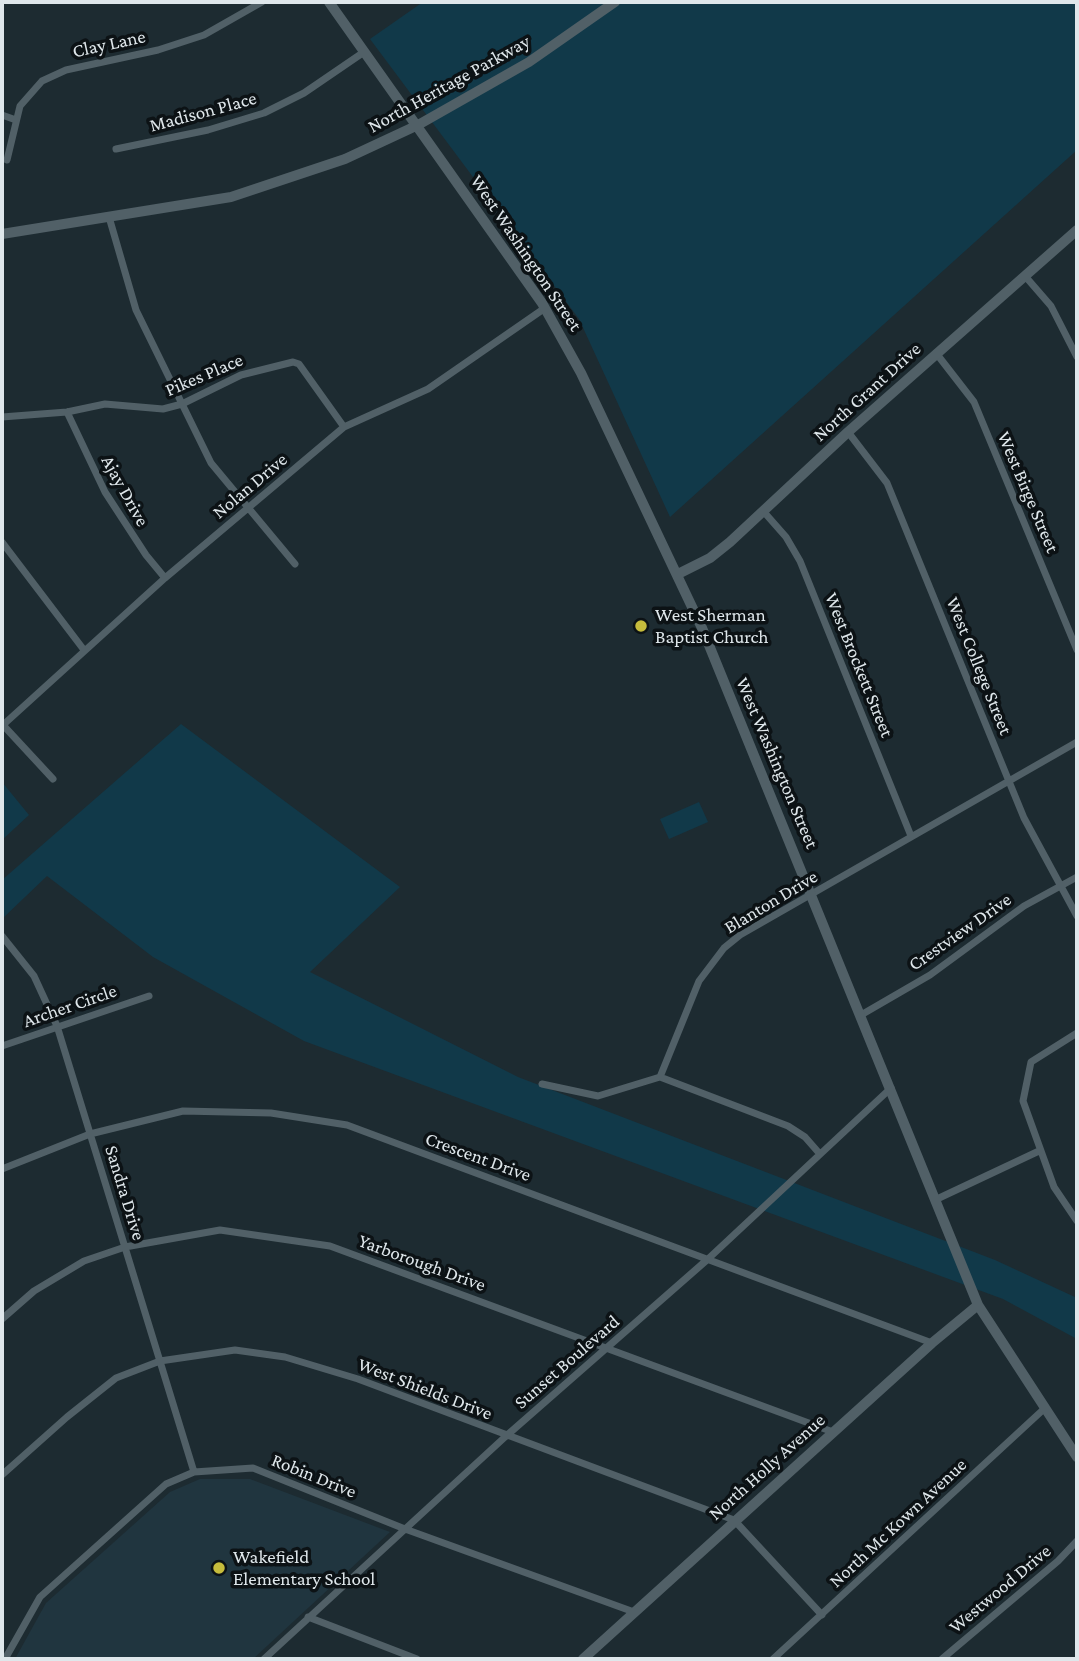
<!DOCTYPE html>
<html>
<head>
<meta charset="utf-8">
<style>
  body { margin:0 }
  #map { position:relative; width:1079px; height:1661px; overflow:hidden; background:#1d2b31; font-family:"Crimson Pro",serif }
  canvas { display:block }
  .frame { position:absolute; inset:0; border:4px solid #dfe7eb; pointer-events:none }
</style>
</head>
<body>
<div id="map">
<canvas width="1079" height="1661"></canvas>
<div class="frame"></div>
</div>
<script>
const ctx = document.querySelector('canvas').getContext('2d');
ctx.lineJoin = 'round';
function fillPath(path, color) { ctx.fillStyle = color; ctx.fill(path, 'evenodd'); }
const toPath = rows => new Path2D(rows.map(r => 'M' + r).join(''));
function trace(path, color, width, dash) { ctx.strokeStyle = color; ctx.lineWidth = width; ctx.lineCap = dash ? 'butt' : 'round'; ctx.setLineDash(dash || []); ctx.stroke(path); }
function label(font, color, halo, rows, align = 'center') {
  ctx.font = font + ' "Crimson Pro",serif'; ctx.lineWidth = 7; ctx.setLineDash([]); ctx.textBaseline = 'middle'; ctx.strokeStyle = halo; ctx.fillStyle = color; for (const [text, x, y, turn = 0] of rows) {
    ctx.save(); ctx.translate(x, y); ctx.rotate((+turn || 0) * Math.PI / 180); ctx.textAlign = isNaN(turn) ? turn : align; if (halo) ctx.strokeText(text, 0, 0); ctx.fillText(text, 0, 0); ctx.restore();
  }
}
const built = toPath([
  [200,1479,250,1479,390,1532,253,1659,15,1659,46,1603,170,1492]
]);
const green = toPath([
  [423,2,1077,2,1077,150,670,517,579,319,370,39],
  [181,724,400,887,310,972,518,1077,995,1260,1077,1298,1077,1339,1003,1299,304,1041,153,957,47,876,2,919,2,880],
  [2,782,29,815,2,840],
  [699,802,708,822,669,839,660,819]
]);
const street = toPath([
  [2,115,16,120],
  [116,149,208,130,264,113,304,93,364,52],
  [7,160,20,106,42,81,66,70,158,50,204,35,262,2],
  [109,217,136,310,211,463,295,564],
  [1025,276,1051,306,1077,357],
  [936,353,974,402,1077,650],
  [67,412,105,492,146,555,165,578],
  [2,417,67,412,105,404,163,409,182,404,241,375,293,362,299,364,344,427],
  [848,432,887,483,1024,818,1077,916],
  [764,512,786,537,800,561,911,836],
  [2,542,84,650],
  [2,724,53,779],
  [3,725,165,578,344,427,428,389,545,308],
  [2,936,34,976,57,1026,194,1472],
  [861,1015,930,975,1024,906,1077,877],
  [1077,1033,1031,1062,1023,1101,1054,1187,1077,1221],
  [2,1046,149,996],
  [660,1077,699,981,724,948,740,935,1077,742],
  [660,1077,788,1126,805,1137,819,1153],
  [542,1084,598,1096,660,1077],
  [2,1169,90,1134,183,1111,271,1113,347,1125,932,1343],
  [937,1199,1039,1151],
  [2,1319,34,1291,84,1261,125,1247,220,1230,330,1246,833,1432],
  [2,1475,67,1417,116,1378,160,1361,235,1350,285,1357,358,1379,734,1520,822,1615],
  [308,1617,417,1659],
  [5,1659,40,1597,166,1484,194,1472,253,1468,405,1529,634,1612],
  [264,1659,505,1437,708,1259,891,1088],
  [773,1659,1045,1408],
  [942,1659,1058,1561,1077,1541]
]);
const secondary = toPath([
  [329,2,542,303,581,373,702,628,978,1305,1077,1457],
  [2,234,231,197,345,159,418,125,529,62,615,2],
  [678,574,710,558,730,542,848,432,1077,230],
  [583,1659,932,1343,978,1305]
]);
const markers = [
  [641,626,7,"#c6bc3c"],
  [219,1568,7,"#c6bc3c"]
];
const streetNames = [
  ["Clay Lane",109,44,-12],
  ["North Heritage Parkway",449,84,-29],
  ["Madison Place",203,112,-15],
  ["West Washington Street",526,253,56],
  ["Pikes Place",204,375,-23],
  ["North Grant Drive",867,392,-42],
  ["Nolan Drive",250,486,-40],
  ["Ajay Drive",125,491,61],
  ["West Birge Street",1028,492,67],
  ["West Brockett Street",859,665,68],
  ["West College Street",979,666,68],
  ["West Washington Street",777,763,67],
  ["Blanton Drive",771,902,-31],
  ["Crestview Drive",960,932,-35],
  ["Archer Circle",70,1006,-19],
  ["Crescent Drive",478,1157,20],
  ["Sandra Drive",125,1193,73],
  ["Yarborough Drive",422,1263,20],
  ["Sunset Boulevard",567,1362,-41],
  ["West Shields Drive",425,1389,21],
  ["North Holly Avenue",767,1467,-42],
  ["Robin Drive",314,1476,22],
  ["North Mc Kown Avenue",898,1523,-43],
  ["Westwood Drive",1000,1589,-40]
];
const poiNames = [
  ["West Sherman",655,615],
  ["Baptist Church",655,637],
  ["Wakefield",233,1557],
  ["Elementary School",233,1579]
];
fillPath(built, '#20353f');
fillPath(green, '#113949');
trace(street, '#516067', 7);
trace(secondary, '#516067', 10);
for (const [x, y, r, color] of markers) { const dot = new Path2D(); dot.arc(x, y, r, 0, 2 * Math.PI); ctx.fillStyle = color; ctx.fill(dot); trace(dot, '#0c1215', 2.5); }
label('19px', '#dfe7eb', '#0c1215', streetNames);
label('19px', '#dfe7eb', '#0c1215', poiNames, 'left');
</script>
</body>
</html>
